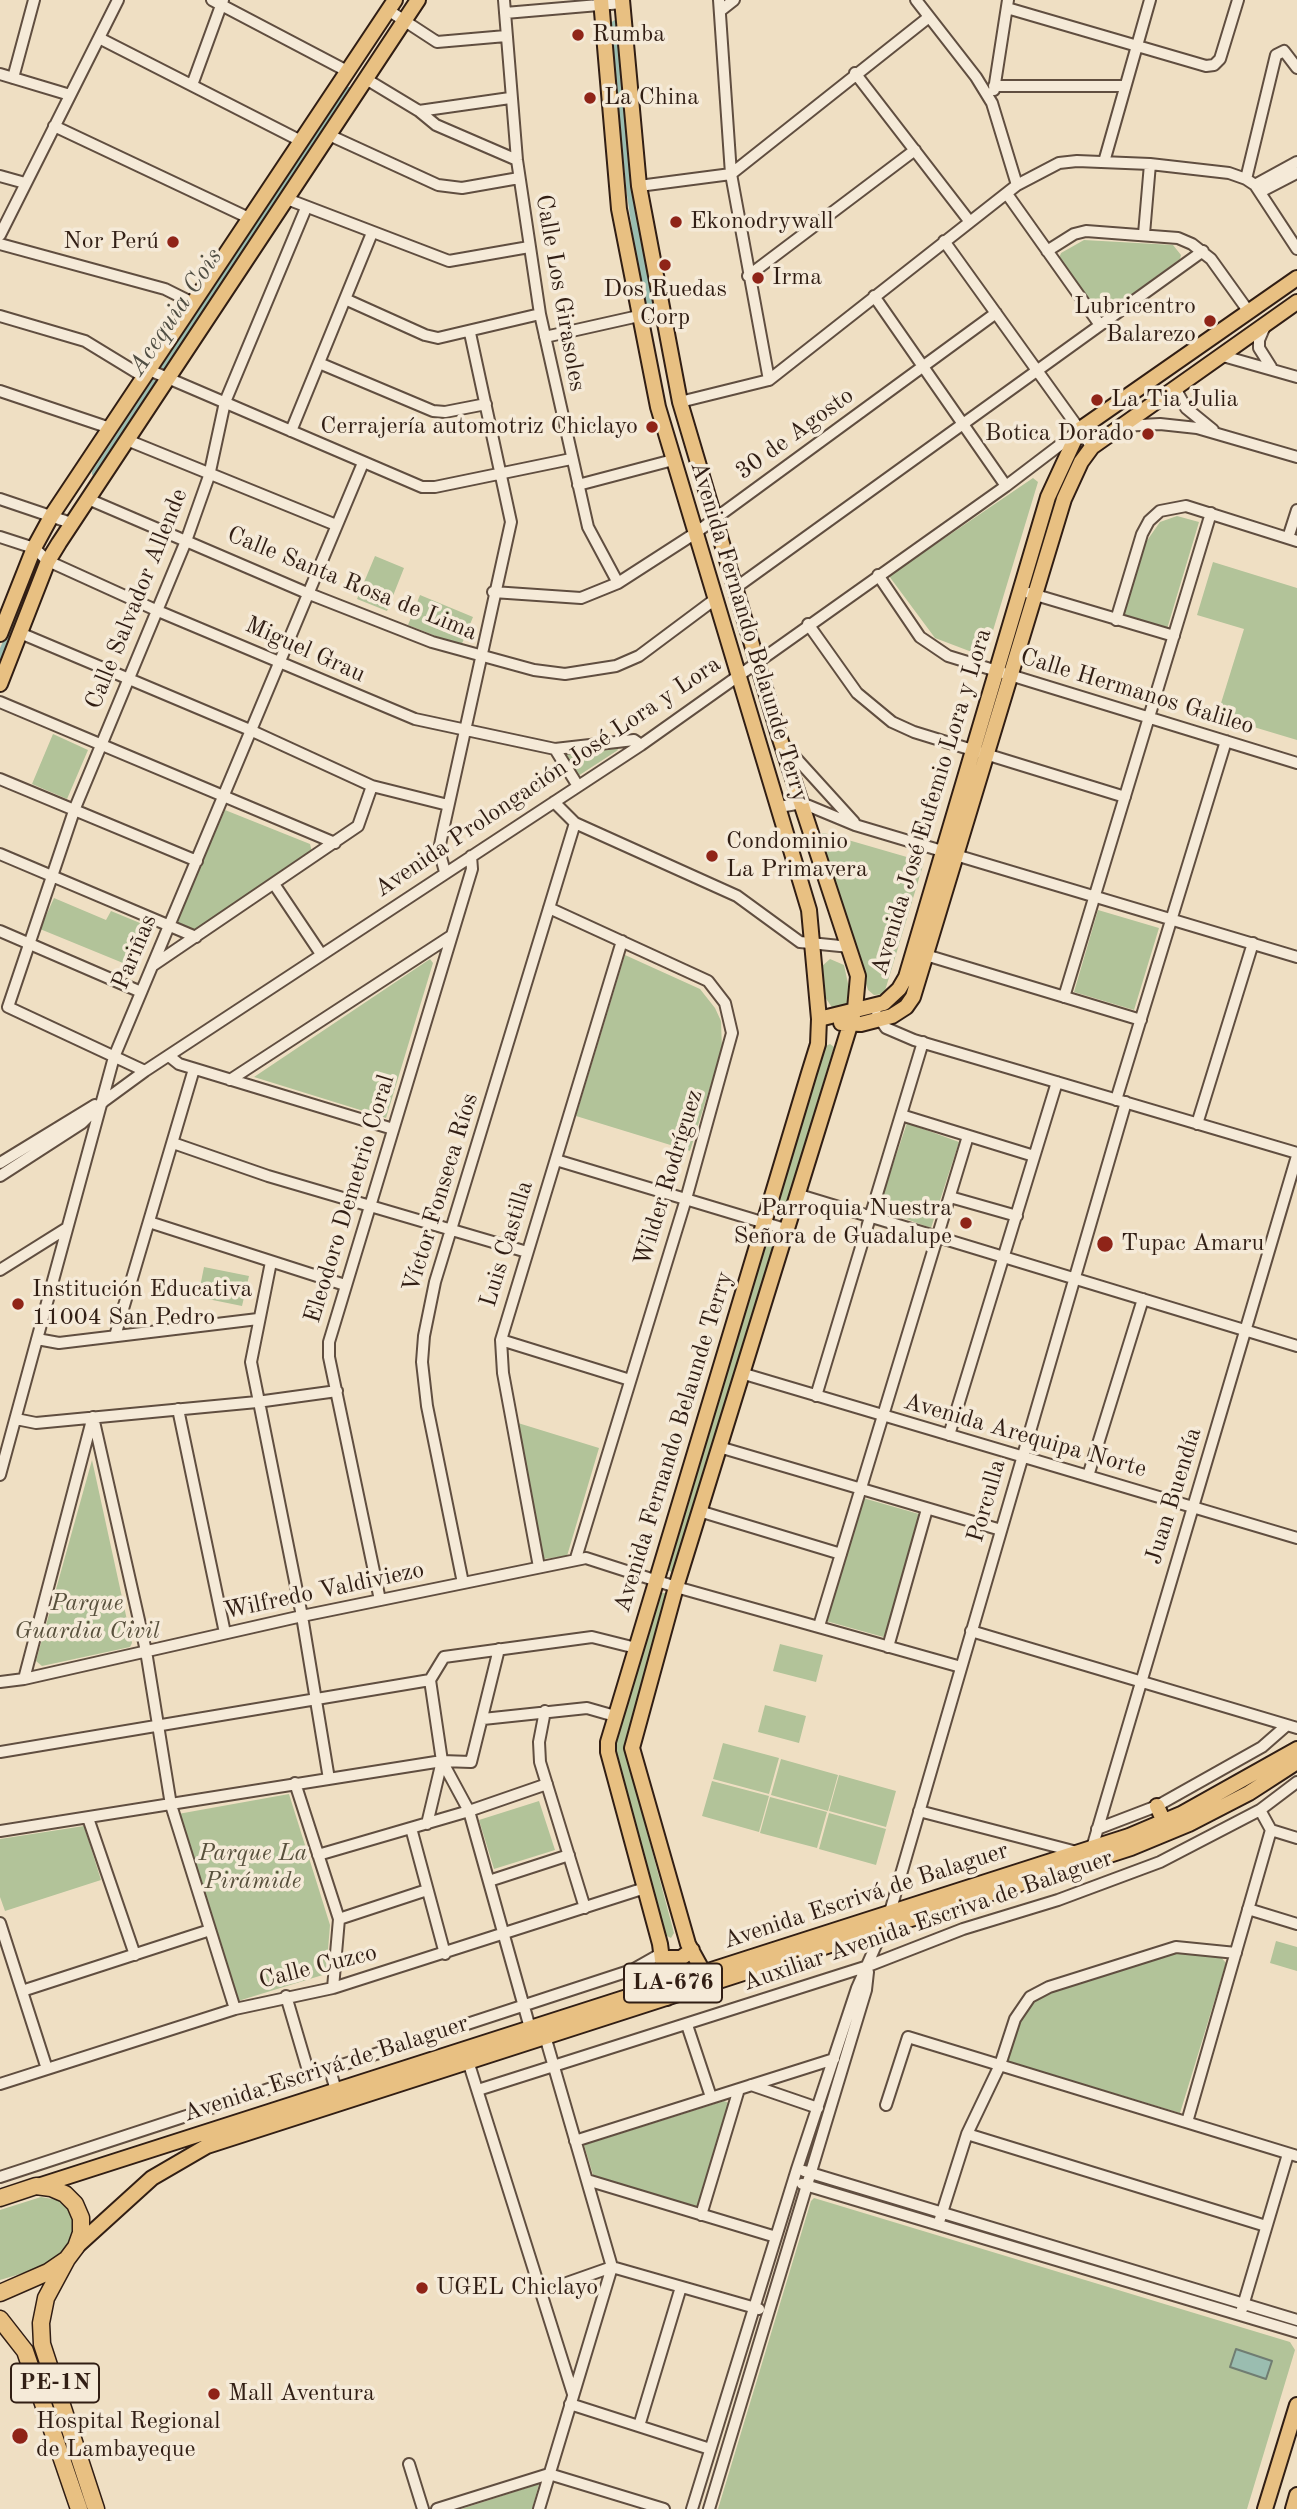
<!DOCTYPE html>
<html>
<head>
<meta charset="utf-8">
<style>
  body { margin:0 }
  canvas { display:block; background:#efdfc3 }
</style>
</head>
<body>
<canvas width="1297" height="2509"></canvas>
<script>
const ctx = document.querySelector('canvas').getContext('2d');
ctx.lineJoin = 'round';
function fillPath(path, color) { ctx.fillStyle = color; ctx.fill(path, 'evenodd'); }
const toPath = rows => new Path2D(rows.map(r => 'M' + r).join(''));
function trace(path, color, width, dash) { ctx.strokeStyle = color; ctx.lineWidth = width; ctx.lineCap = dash ? 'butt' : 'round'; ctx.setLineDash(dash || []); ctx.stroke(path); }
function label(font, color, halo, rows, align = 'center') {
  ctx.font = font + ' "Old Standard TT",serif'; ctx.lineWidth = 7; ctx.setLineDash([]); ctx.textBaseline = 'middle'; ctx.strokeStyle = halo; ctx.fillStyle = color; for (const [text, x, y, turn = 0] of rows) {
    ctx.save(); ctx.translate(x, y); ctx.rotate((+turn || 0) * Math.PI / 180); ctx.textAlign = isNaN(turn) ? turn : align; if (halo) ctx.strokeText(text, 0, 0); ctx.fillText(text, 0, 0); ctx.restore();
  }
}
const green = toPath([
  [1084,240,1173,245,1181,255,1180,259,1103,315,1096,313,1058,261,1061,253],
  [1033,478,1038,482,985,657,935,638,889,576],
  [1177,516,1199,522,1167,629,1124,616,1146,542,1160,522],
  [375,556,404,568,387,611,357,599],
  [1213,562,1297,588,1297,740,1217,716,1244,629,1197,615],
  [420,595,473,617,461,646,408,625],
  [53,734,88,750,67,799,32,784],
  [617,748,618,750,578,776,565,753],
  [225,810,310,844,312,852,192,933,175,925],
  [824,833,924,862,884,994,874,995,868,990,825,850,821,834],
  [54,898,106,920,111,911,140,923,123,963,40,929],
  [1098,910,1159,928,1134,1010,1074,992],
  [625,955,700,989,715,1008,721,1021,722,1049,690,1151,576,1116],
  [430,959,433,963,386,1118,254,1077],
  [830,959,844,965,850,993,847,1005,833,1009,825,997,821,967],
  [830,1044,834,1047,783,1215,780,1216,775,1212,826,1046],
  [907,1123,959,1142,931,1228,878,1209],
  [773,1237,775,1241,675,1571,671,1572,666,1568,767,1239],
  [204,1267,249,1276,242,1306,198,1297],
  [518,1423,599,1448,567,1556,543,1559],
  [92,1460,132,1643,130,1647,42,1666,36,1661],
  [863,1498,919,1514,887,1638,826,1621],
  [658,1593,665,1593,667,1597,624,1746,674,1933,671,1938,665,1935,615,1746],
  [780,1644,823,1655,816,1682,773,1671],
  [765,1705,806,1716,799,1743,758,1732],
  [723,1743,779,1758,769,1794,713,1779],
  [781,1759,838,1775,828,1811,771,1795],
  [839,1775,896,1791,886,1827,829,1811],
  [712,1781,769,1796,759,1832,702,1816],
  [289,1794,330,1925,326,1974,238,2001,178,1814],
  [770,1797,827,1812,817,1848,760,1833],
  [539,1801,555,1850,494,1869,479,1820],
  [829,1813,886,1829,876,1865,819,1849],
  [84,1826,101,1880,5,1911,0,1897,0,1839],
  [1276,1941,1297,1947,1297,1971,1270,1963],
  [1179,1951,1220,1956,1226,1963,1180,2113,1007,2061,1019,2020,1026,2007,1036,1998],
  [724,2101,729,2103,700,2207,594,2178,584,2145],
  [41,2197,58,2200,69,2209,74,2224,71,2240,61,2254,40,2268,0,2280,0,2210],
  [814,2198,1290,2342,1295,2350,1247,2509,718,2509,811,2201],
  [539,2484,532,2509,461,2509]
]);
const water = toPath([
  [1236,2349,1272,2361,1266,2379,1230,2367,1236,2349]
]);
const canal = toPath([
  [616,25,631,188,648,303],
  [97,473,349,92],
  [0,661,44,558]
]);
const minor = toPath([
  [212,0,347,71],
  [504,0,517,160,540,314,588,527,618,583],
  [719,0,731,174,769,380],
  [916,0,976,77,992,103,1017,185],
  [1007,8,1206,66,1214,65,1220,59,1238,0],
  [388,10,437,42,506,36],
  [720,11,734,0],
  [505,13,622,3],
  [99,38,301,141],
  [855,73,970,222],
  [0,74,70,95],
  [13,78,34,0],
  [366,79,419,111,510,98],
  [192,85,223,0],
  [994,86,1125,86],
  [994,90,1008,0],
  [419,111,436,125,517,160],
  [54,126,249,218],
  [329,135,438,185,462,188,519,178],
  [1104,162,1150,0],
  [0,176,25,183],
  [1246,179,1276,55,1284,51,1297,68],
  [1255,185,1297,162],
  [639,186,731,174,929,17],
  [1260,192,1297,173],
  [1007,194,1100,325],
  [287,199,449,261,529,247],
  [1144,234,1150,164],
  [0,235,118,0],
  [944,241,1092,447],
  [0,244,165,289,193,303],
  [1047,251,1074,234,1086,231,1178,238,1192,244,1211,259,1249,312],
  [748,276,915,150],
  [874,296,1006,486],
  [345,299,425,335,438,338,540,314],
  [0,316,85,341,144,377],
  [1265,326,1259,340,1259,348,1271,367],
  [545,337,661,311],
  [1223,356,1297,377],
  [319,363,433,411,445,412,486,404],
  [149,370,422,487,435,487,571,459],
  [1175,388,1186,408,1213,430],
  [0,391,110,428],
  [680,402,769,380,1017,185,1059,163,1077,161,1150,164,1229,173,1246,179,1255,185,1297,249],
  [1121,426,1160,424,1197,428,1297,457],
  [291,431,372,233],
  [127,440,336,525],
  [578,485,673,460],
  [0,499,71,523],
  [88,499,307,593,432,642,534,670,565,674,616,666,639,656,714,600],
  [0,537,34,548,48,561,158,611,415,719,555,749,634,740,641,745],
  [1288,538,1297,510],
  [878,575,920,637,948,656,1297,763],
  [734,589,1203,251],
  [493,592,581,598,618,583,694,534,996,313],
  [1029,593,1174,636],
  [1116,620,1142,534,1149,521,1160,511,1186,506,1297,541],
  [808,624,857,693,892,722,914,732,1125,797],
  [20,633,250,730,372,786,448,805],
  [0,702,335,843],
  [785,746,854,822],
  [555,749,578,786],
  [0,779,197,861],
  [554,802,575,823,737,896,800,942,850,947],
  [779,807,802,803,855,825,1297,957],
  [0,854,196,937],
  [445,872,439,850,442,835,511,522,470,333],
  [274,884,321,954],
  [549,908,708,981,725,1003,732,1033,686,1199,576,1558],
  [0,931,141,992],
  [919,953,1141,1020],
  [152,966,358,826,372,786],
  [1064,997,1211,513],
  [877,1015,886,1028,914,1040,1297,1153],
  [169,1056,179,1064,393,1129],
  [145,1071,8,1007,75,808,186,541,209,476,225,402,306,208],
  [230,1080,451,936],
  [1116,1100,1226,741],
  [901,1115,1034,1156],
  [1197,1124,1253,943],
  [173,1143,268,1176,527,1252],
  [556,1160,785,1229],
  [0,1163,95,1105],
  [0,1176,82,1123,104,1101,145,1071,641,745,1006,486,1077,432],
  [796,1194,1297,1346],
  [950,1197,1017,1216],
  [149,1222,345,1285],
  [271,1262,251,1362,302,1616,329,1779],
  [0,1270,67,1228],
  [115,1336,194,1069],
  [37,1339,59,1343,258,1319],
  [501,1340,630,1380],
  [741,1373,1297,1538],
  [816,1396,923,1042],
  [178,1409,225,1633],
  [93,1417,146,1651,171,1805,235,2009],
  [16,1419,36,1423,257,1402,337,1391],
  [949,1435,1057,1082],
  [719,1447,1001,1530],
  [0,1475,114,1057,363,463],
  [1088,1476,1143,1299],
  [699,1511,841,1554],
  [539,1567,503,1373,501,1340,622,941],
  [463,1583,427,1406,422,1362,424,1336,435,1282,575,823],
  [380,1600,329,1357,329,1342,472,869,471,856],
  [819,1626,968,1136],
  [971,1631,1297,1728],
  [888,1647,927,1509],
  [24,1679,92,1420],
  [430,1680,442,1761,469,1811,530,2028],
  [430,1680,444,1657,592,1637,636,1648],
  [0,1682,24,1679,302,1616,586,1558,676,1587,961,1667],
  [545,1711,539,1742,540,1762,585,1908],
  [483,1719,587,1708,615,1716],
  [0,1752,430,1680],
  [295,1783,339,1919,333,1988],
  [919,1811,1077,1852],
  [88,1818,135,1955],
  [427,1824,442,1761],
  [411,1828,445,1954],
  [1097,1829,1157,1806,1262,1747,1286,1726],
  [1271,1830,1297,1838],
  [0,1831,442,1761,471,1762,499,1649],
  [1092,1848,1297,1156],
  [318,1855,469,1811,547,1784],
  [489,1881,569,1855],
  [1248,1909,1297,1924],
  [890,1912,1126,1102],
  [339,1919,427,1890],
  [0,1923,47,2069],
  [22,1991,210,1930],
  [286,1996,309,2074],
  [687,2025,711,2097],
  [468,2061,573,2394],
  [329,2067,336,2090],
  [0,2084,235,2009,333,1988,645,1888],
  [751,2085,818,2108],
  [478,2090,868,1966,963,1929,1058,1900,1160,1862,1260,1810,1297,1782],
  [886,2105,908,2037,1297,2156],
  [1187,2122,1271,1830,1260,1810],
  [967,2134,1266,2226],
  [575,2141,834,2059],
  [804,2171,1297,2320],
  [0,2177,632,1970,662,1953],
  [587,2180,776,2237],
  [802,2184,1297,2332],
  [701,2215,739,2089],
  [940,2219,967,2134,1000,2065,1015,2019,1030,1997,1049,1987,1176,1947,1236,1953],
  [541,2292,612,2267,759,2309],
  [1242,2309,1288,2154],
  [570,2404,710,2449],
  [639,2426,681,2287],
  [409,2464,423,2509],
  [437,2509,549,2474,664,2509],
  [539,2509,612,2267,545,2036],
  [692,2509,797,2169,857,1988,876,1945,874,1930],
  [709,2509,866,1990,868,1972]
]);
const major = toPath([
  [601,0,619,209,658,407,809,910,819,1019,818,1044,809,1073,608,1742,608,1752,660,1944,667,1998],
  [622,0,639,186,680,402,780,739,858,976,855,1009,676,1587,632,1748,688,1944,710,1984],
  [0,634,34,548,52,515,395,0],
  [0,684,48,561,59,543,418,0],
  [819,1019,884,1003,899,989,906,977,1048,497,1079,430,1297,278],
  [841,1023,861,1024,892,1016,906,1007,913,997,1064,499,1081,462,1092,447,1297,302],
  [1157,1806,1164,1822],
  [662,1958,681,1958,692,1950],
  [38,2186,1129,1836,1181,1814,1297,1749],
  [76,2247,152,2178,207,2146,1131,1848,1189,1824,1249,1793,1297,1762],
  [1265,2509,1297,2405],
  [1293,2509,1297,2495]
]);
const highway = toPath([
  [0,2198,36,2186,51,2188,65,2194,75,2204,81,2218,81,2233,76,2247,67,2259,48,2272,0,2293],
  [67,2259,46,2298,41,2323,42,2344,96,2509],
  [0,2319,25,2351,79,2509]
]);
const markers = [
  [578,35,7,"#8f2418"],
  [590,98,7,"#8f2418"],
  [676,222,7,"#8f2418"],
  [173,242,7,"#8f2418"],
  [665,265,7,"#8f2418"],
  [758,278,7,"#8f2418"],
  [1210,321,7,"#8f2418"],
  [1097,400,7,"#8f2418"],
  [652,427,7,"#8f2418"],
  [1148,434,7,"#8f2418"],
  [712,856,7,"#8f2418"],
  [966,1223,7,"#8f2418"],
  [1105,1244,9,"#8f2418"],
  [18,1304,7,"#8f2418"],
  [422,2288,7,"#8f2418"],
  [214,2394,7,"#8f2418"],
  [20,2436,9,"#8f2418"]
];
const shields = [
  [673,1983,98],
  [55,2383,88]
];
const shieldNames = [
  ["LA-676",673,1983],
  ["PE-1N",55,2383]
];
const poiNames = [
  ["Rumba",592,35],
  ["La China",604,98],
  ["Ekonodrywall",690,222],
  ["Nor Perú",159,242,"right"],
  ["Irma",772,278],
  ["Dos Ruedas",665,290,"center"],
  ["Corp",665,318,"center"],
  ["Lubricentro",1196,307,"right"],
  ["Balarezo",1196,335,"right"],
  ["La Tia Julia",1111,400],
  ["Cerrajería automotriz Chiclayo",638,427,"right"],
  ["Botica Dorado",1134,434,"right"],
  ["Condominio",726,842],
  ["La Primavera",726,870],
  ["Parroquia Nuestra",952,1209,"right"],
  ["Señora de Guadalupe",952,1237,"right"],
  ["Tupac Amaru",1121,1244],
  ["Institución Educativa",32,1290],
  ["11004 San Pedro",32,1318],
  ["UGEL Chiclayo",436,2288],
  ["Mall Aventura",228,2394],
  ["Hospital Regional",36,2422],
  ["de Lambayeque",36,2450]
];
const streetNames = [
  ["Calle Los Girasoles",560,293,80],
  ["30 de Agosto",795,434,-36],
  ["Calle Santa Rosa de Lima",352,584,22],
  ["Calle Salvador Allende",137,599,-68],
  ["Avenida Fernando Belaunde Terry",749,632,73],
  ["Miguel Grau",305,650,24],
  ["Calle Hermanos Galileo",1137,692,17],
  ["Avenida Prolongación José Lora y Lora",548,777,-34],
  ["Avenida José Eufemio Lora y Lora",932,802,-73],
  ["Pariñas",135,952,-67],
  ["Wilder Rodríguez",669,1178,-73],
  ["Víctor Fonseca Ríos",441,1193,-73],
  ["Eleodoro Demetrio Coral",350,1199,-73],
  ["Luis Castilla",507,1244,-73],
  ["Avenida Arequipa Norte",1025,1436,16],
  ["Avenida Fernando Belaunde Terry",674,1442,-73],
  ["Juan Buendía",1174,1496,-73],
  ["Porculla",987,1501,-74],
  ["Wilfredo Valdiviezo",324,1591,-12],
  ["Avenida Escrivá de Balaguer",866,1896,-18],
  ["Auxiliar Avenida Escriva de Balaguer",928,1921,-19],
  ["Calle Cuzco",318,1967,-14],
  ["Avenida Escrivá de Balaguer",326,2069,-18]
];
const parkNames = [
  ["Parque",87,1604],
  ["Guardia Civil",87,1632],
  ["Parque La",253,1854],
  ["Pirámide",253,1882]
];
const waterNames = [
  ["Acequia Cois",176,312,-56]
];
fillPath(green, '#b2c399');
fillPath(water, '#9abdb0');
trace(water, '#707d72', 2);
trace(canal, '#9abdb0', 10);
trace(minor, '#604e40', 14);
trace(major, '#311e14', 18);
trace(highway, '#311e14', 19);
trace(minor, '#f5ead8', 10);
trace(major, '#e8c082', 14);
trace(highway, '#e8c082', 16);
for (const [x, y, r, color] of markers) { const dot = new Path2D(); dot.arc(x, y, r, 0, 2 * Math.PI); ctx.fillStyle = color; ctx.fill(dot); trace(dot, '#f5ead8', 2.5); }
for (const [x, y, w] of shields) { const box = new Path2D(); box.roundRect(x - w / 2, y - 19.5, w, 39, 5); ctx.fillStyle = '#f5ead8'; ctx.fill(box); trace(box, '#311e14', 2); }
label('bold 23px', '#311e14', null, shieldNames);
label('24px', '#311e14', '#f5ead8', poiNames, 'left');
label('24px', '#311e14', '#f5ead8', streetNames);
label('italic 24px', '#58503c', '#f5ead8', parkNames);
label('italic 26px', '#504e43', '#f5ead8', waterNames);
</script>
</body>
</html>
